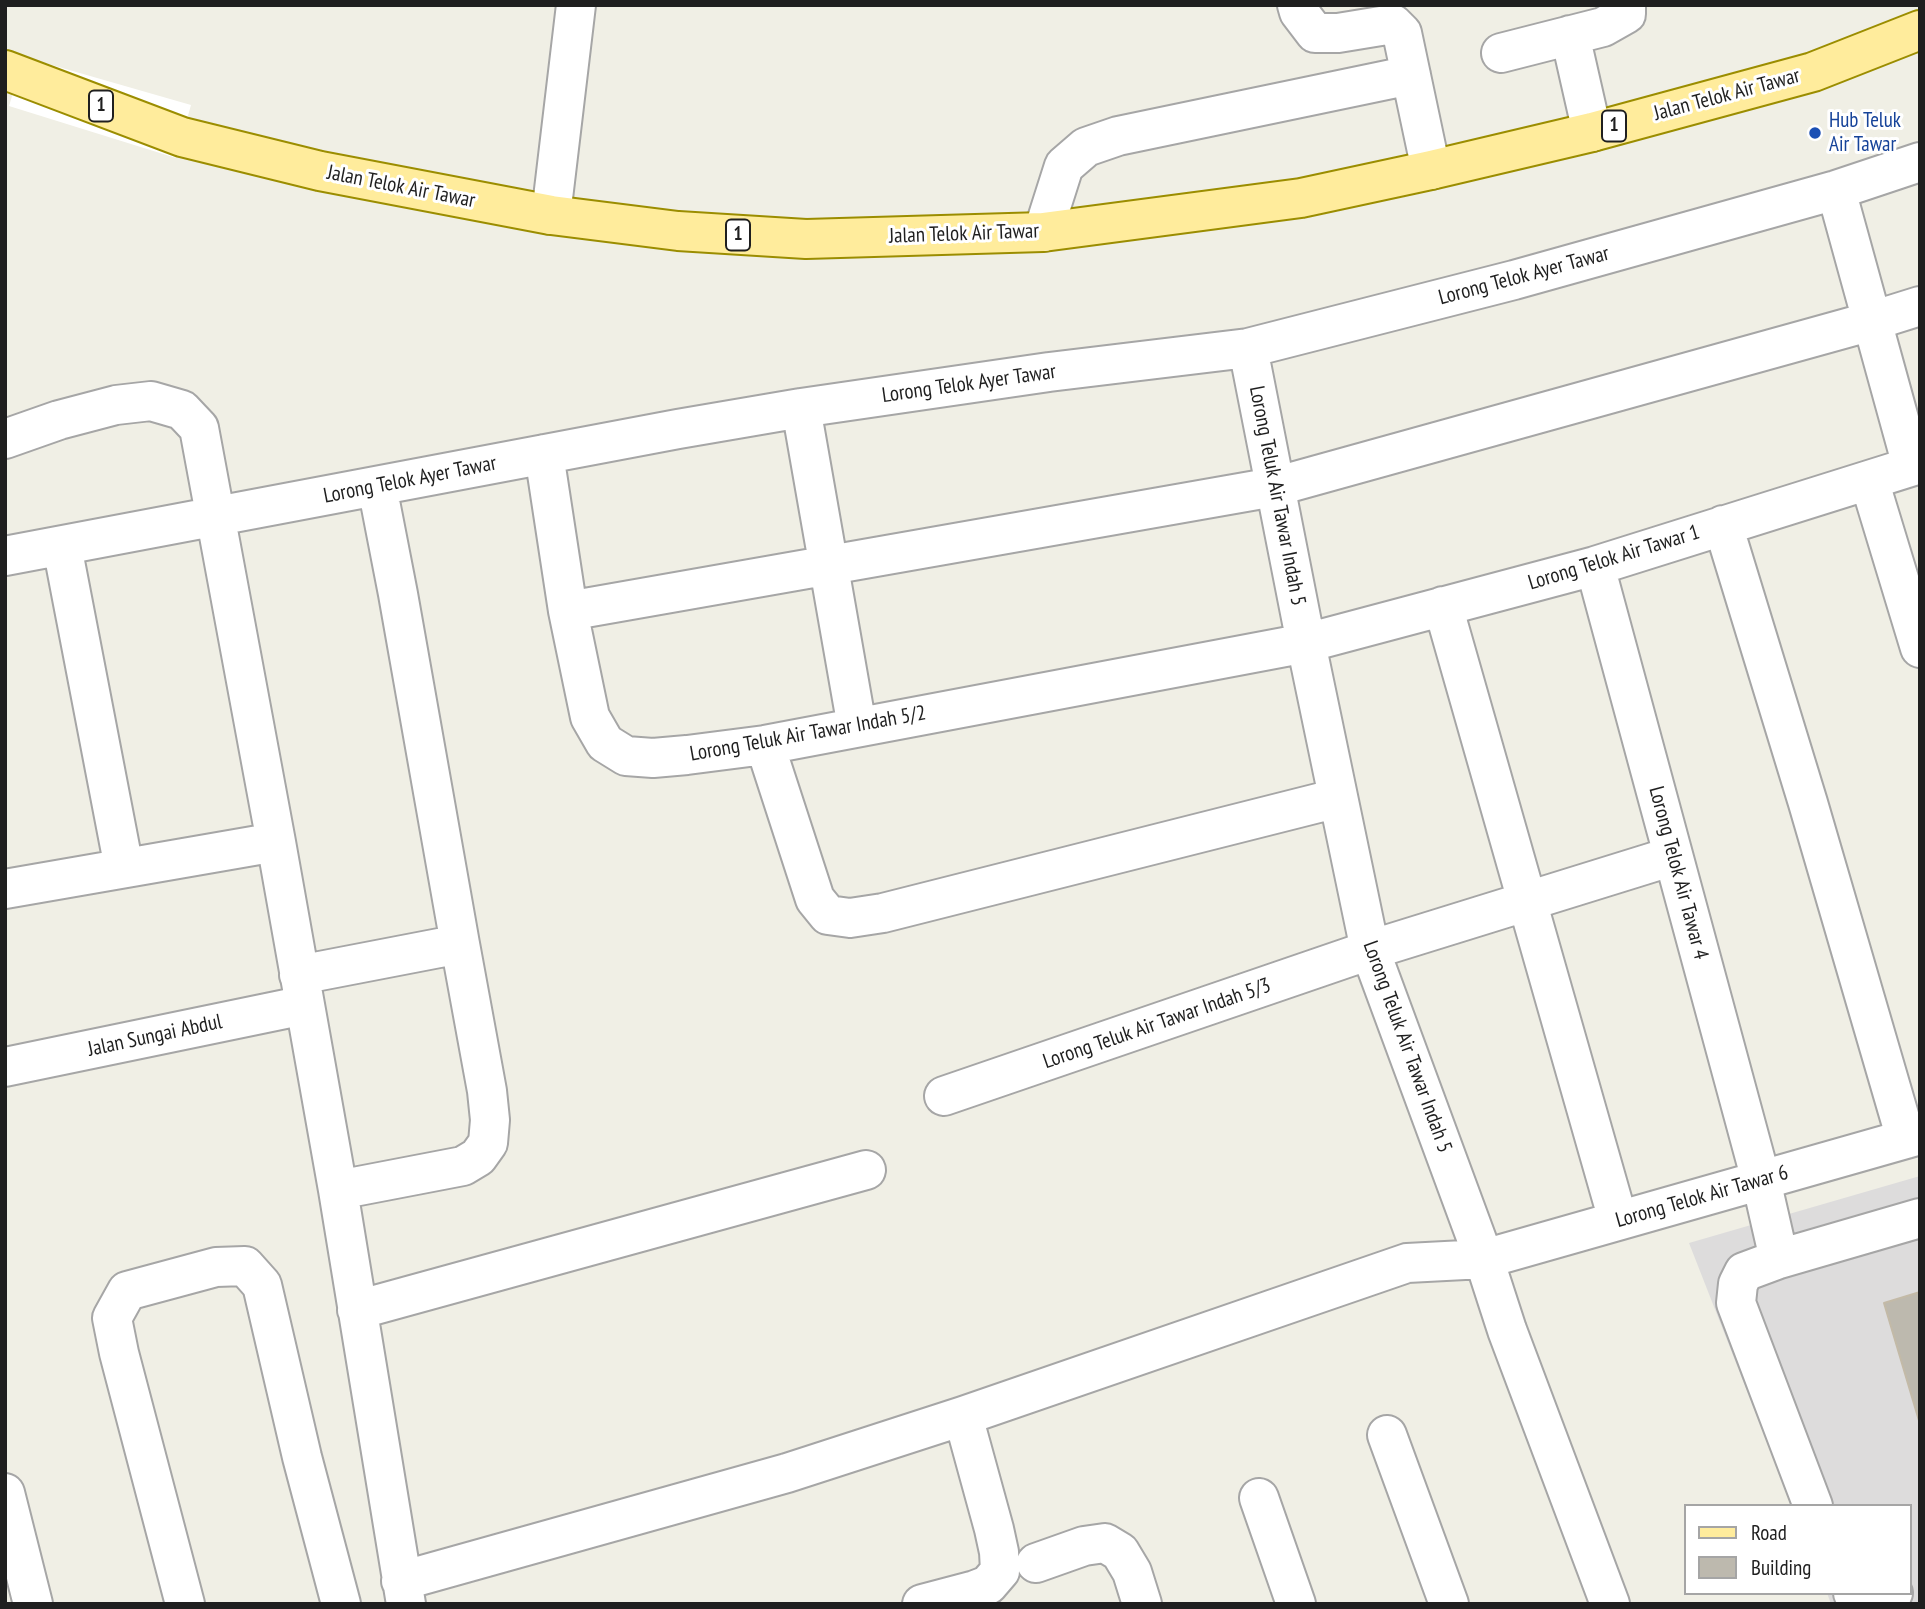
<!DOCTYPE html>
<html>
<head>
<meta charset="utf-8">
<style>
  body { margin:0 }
  #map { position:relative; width:1925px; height:1609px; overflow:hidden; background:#f0efe5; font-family:"PT Sans Narrow",sans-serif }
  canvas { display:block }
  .frame { position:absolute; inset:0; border:7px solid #1f1f1f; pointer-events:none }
  .legend { position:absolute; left:1684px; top:1504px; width:228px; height:91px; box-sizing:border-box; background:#fff; border:2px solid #a5a5a5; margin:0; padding:9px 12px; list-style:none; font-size:21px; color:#1f1f1f }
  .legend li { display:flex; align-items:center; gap:14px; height:35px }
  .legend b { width:35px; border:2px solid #a5a5a5 }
</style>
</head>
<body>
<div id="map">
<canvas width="1925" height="1609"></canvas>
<div class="frame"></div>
<ul class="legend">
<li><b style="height:9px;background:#ffec9c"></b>Road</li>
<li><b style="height:19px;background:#bdb9ae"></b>Building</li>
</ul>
</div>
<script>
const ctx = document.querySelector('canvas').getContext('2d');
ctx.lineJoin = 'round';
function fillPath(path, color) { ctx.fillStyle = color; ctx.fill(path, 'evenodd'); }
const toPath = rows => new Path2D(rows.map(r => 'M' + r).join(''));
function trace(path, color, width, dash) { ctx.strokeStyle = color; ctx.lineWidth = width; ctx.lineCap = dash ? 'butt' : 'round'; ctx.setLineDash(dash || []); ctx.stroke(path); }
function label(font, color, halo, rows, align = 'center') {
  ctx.font = font + ' "PT Sans Narrow",sans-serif'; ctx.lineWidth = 6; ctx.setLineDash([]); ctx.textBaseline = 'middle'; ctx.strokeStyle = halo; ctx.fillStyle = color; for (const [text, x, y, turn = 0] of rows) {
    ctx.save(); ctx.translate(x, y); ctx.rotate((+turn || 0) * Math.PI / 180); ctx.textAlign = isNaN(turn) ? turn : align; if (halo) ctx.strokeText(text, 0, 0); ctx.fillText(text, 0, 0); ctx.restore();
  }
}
const residential = toPath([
  [1920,1176,1920,1604,1831,1604,1827,1593,1909,1593,1909,1506,1792,1506,1689,1243]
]);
const pier = toPath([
  [24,57,191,105,176,158,9,106]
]);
const building = toPath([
  [1920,1292,1920,1424,1884,1303,1920,1292]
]);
const minor = toPath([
  [1297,5,1299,12,1315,33,1338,33,1393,24,1402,33,1431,170],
  [1570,35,1592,132],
  [1501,53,1603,27,1626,14,1626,5],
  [1836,190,1912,466],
  [551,215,576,5],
  [1043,232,1064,166,1086,147,1118,136,1411,75],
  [1248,348,1306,643,1370,950,1484,1259,1507,1330,1610,1604],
  [801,408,857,727],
  [5,439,59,420,116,405,151,401,182,410,199,428,276,842,338,1190,406,1604],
  [544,454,568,611,590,717,605,743,626,756,653,758,687,755,765,745,1306,643,1595,566,1920,464],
  [1869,480,1920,648],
  [1723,525,1808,803,1906,1139],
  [62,546,124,868],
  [5,556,678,429,801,408,1049,372,1248,348,1514,280,1836,190,1920,162],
  [1595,566,1761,1180,1779,1259,1744,1272,1738,1284,1736,1303,1813,1506],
  [1443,606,1618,1220],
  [568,611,1274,487,1872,321,1920,306],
  [765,745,815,899,828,915,850,918,883,913,1338,798],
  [5,889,276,842],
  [299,975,460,944],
  [5,1067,305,1005],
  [944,1096,1370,950,1673,856],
  [338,1190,463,1166,478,1157,488,1143,490,1120,487,1091,460,944,398,594,377,486],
  [1779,1259,1920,1218],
  [357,1310,866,1170],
  [1387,1435,1449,1604],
  [5,1493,33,1604],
  [1259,1498,1296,1604],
  [1036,1563,1084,1546,1105,1543,1120,1552,1132,1572,1142,1604],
  [401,1581,787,1473,963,1416,1407,1263,1484,1259,1920,1135],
  [1853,1593,1867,1598,1882,1599,1893,1593],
  [185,1604,119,1353,112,1318,127,1291,216,1267,245,1266,262,1285,302,1457,341,1604],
  [922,1604,975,1590,988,1585,1000,1571,999,1552,994,1529,963,1416]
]);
const major = toPath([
  [5,70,182,137,320,171,551,215,678,231,806,239,1043,232,1301,198,1431,170,1592,132,1813,72,1920,30]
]);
const markers = [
  [1815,133,7,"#1a4fb4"]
];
const shields = [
  [101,106,24],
  [1614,126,24],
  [738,235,24]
];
const shieldNames = [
  ["1",101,106],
  ["1",1614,126],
  ["1",738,235]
];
const streetNames = [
  ["Jalan Telok Air Tawar",1727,95,-15],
  ["Jalan Telok Air Tawar",401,187,11],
  ["Jalan Telok Air Tawar",964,234,-2],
  ["Lorong Telok Ayer Tawar",1524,276,-15],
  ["Lorong Telok Ayer Tawar",969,384,-8],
  ["Lorong Telok Ayer Tawar",410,480,-11],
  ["Lorong Teluk Air Tawar Indah 5",1277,496,79],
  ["Lorong Telok Air Tawar 1",1614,558,-17],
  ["Lorong Teluk Air Tawar Indah 5/2",808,734,-10],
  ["Lorong Telok Air Tawar 4",1678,873,75],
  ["Lorong Teluk Air Tawar Indah 5/3",1157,1024,-19],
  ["Jalan Sungai Abdul",155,1036,-12],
  ["Lorong Teluk Air Tawar Indah 5",1407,1047,70],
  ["Lorong Telok Air Tawar 6",1702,1197,-16]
];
const transitNames = [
  ["Hub Teluk",1829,121],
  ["Air Tawar",1829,145]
];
fillPath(residential, '#dddcdc');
fillPath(pier, '#fff');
fillPath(building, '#bdb9ae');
trace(building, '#c3baa7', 2);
trace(minor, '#a6a6a6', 42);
trace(major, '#9b8d00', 42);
trace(minor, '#fff', 38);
trace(major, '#ffec9c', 38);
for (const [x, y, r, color] of markers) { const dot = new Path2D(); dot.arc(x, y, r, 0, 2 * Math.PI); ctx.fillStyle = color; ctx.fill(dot); trace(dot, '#fff', 2.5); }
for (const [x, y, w] of shields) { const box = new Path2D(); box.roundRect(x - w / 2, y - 15.5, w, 31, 5); ctx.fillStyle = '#fff'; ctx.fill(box); trace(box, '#1f1f1f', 2); }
label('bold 19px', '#1f1f1f', null, shieldNames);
label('21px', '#1f1f1f', '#fff', streetNames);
label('21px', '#164399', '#fff', transitNames, 'left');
</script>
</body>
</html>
